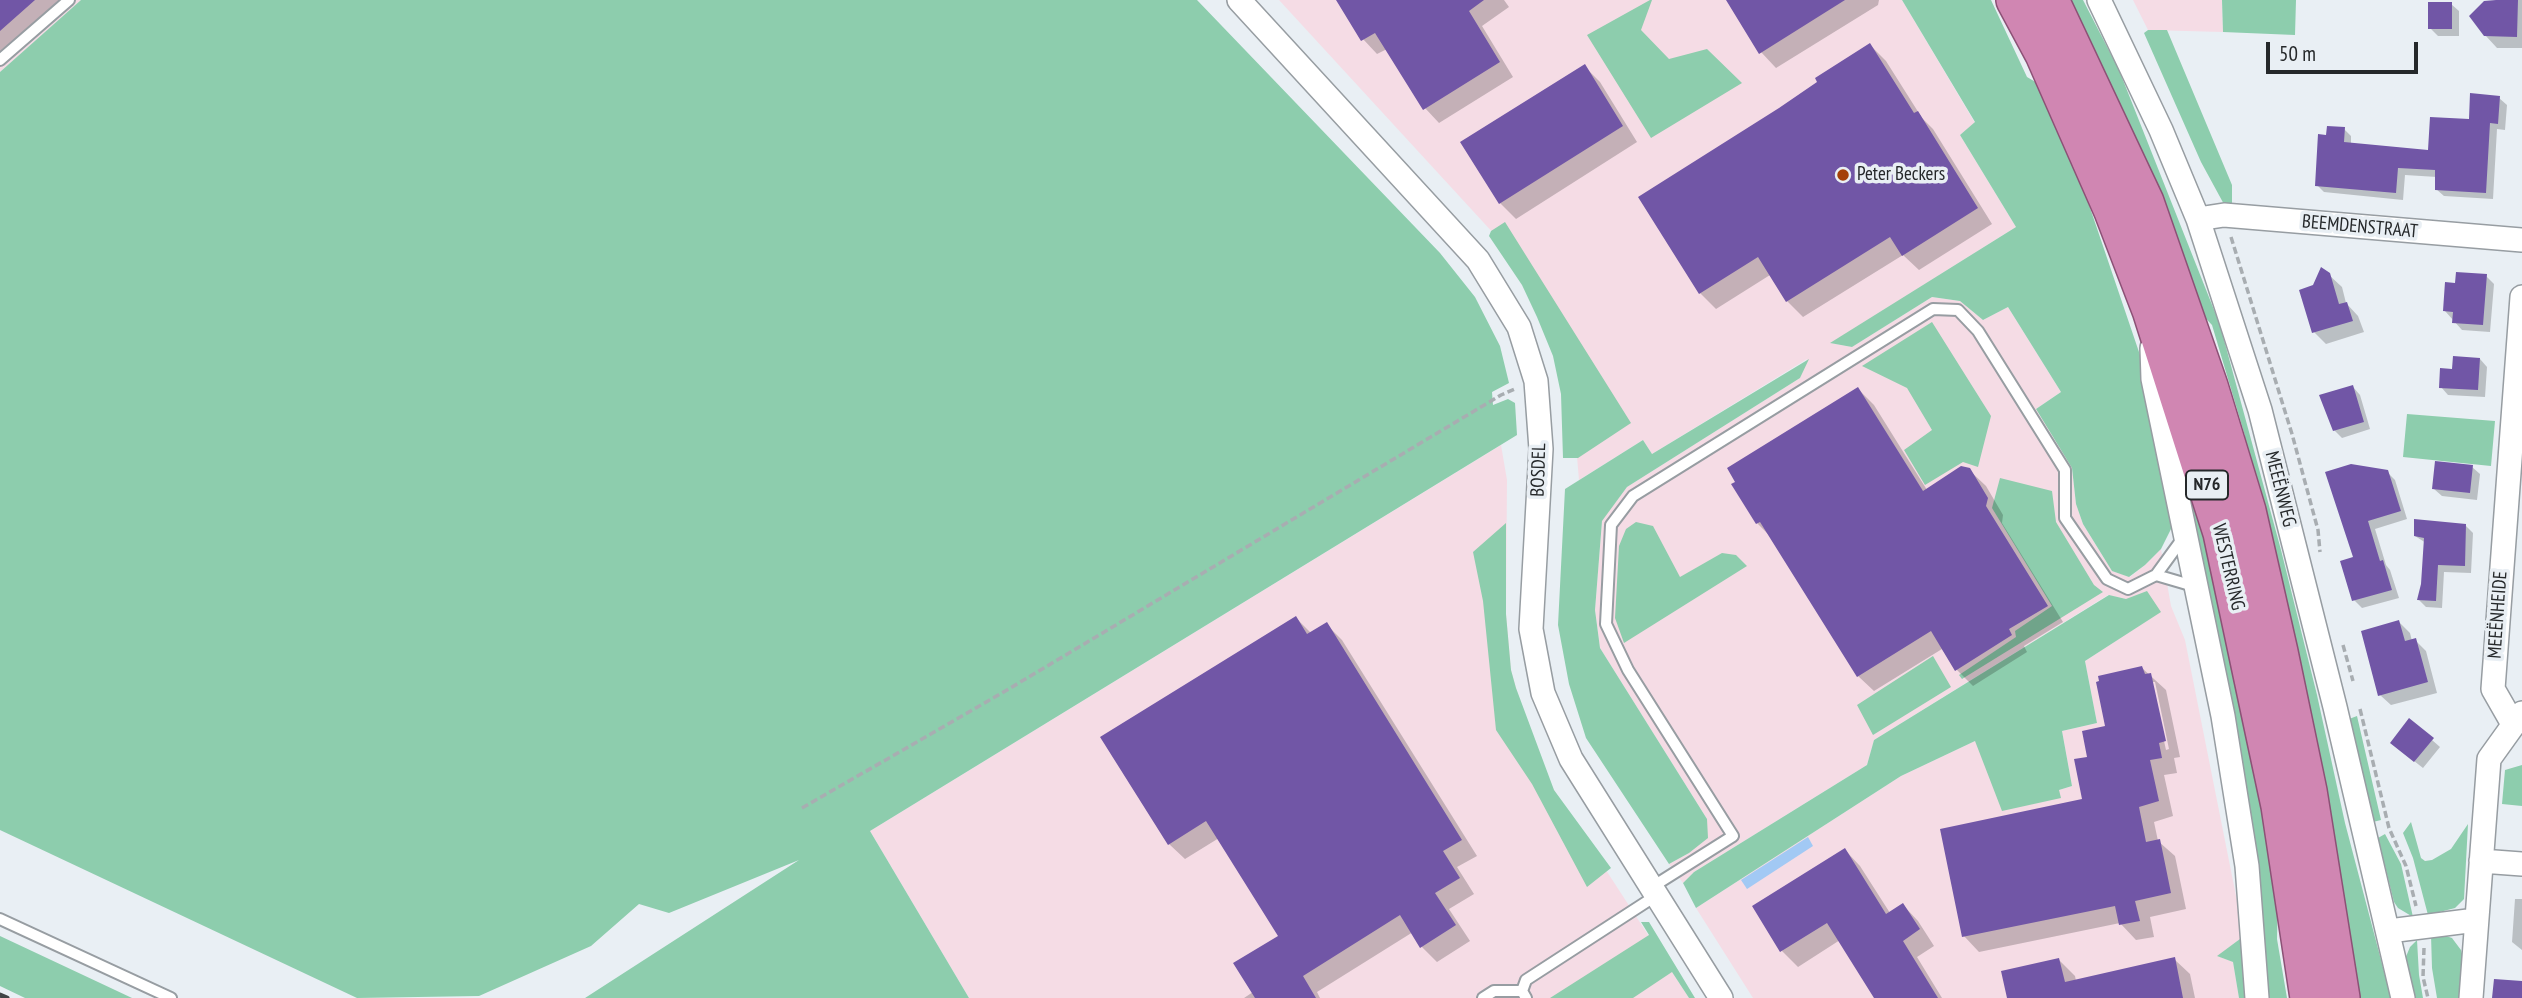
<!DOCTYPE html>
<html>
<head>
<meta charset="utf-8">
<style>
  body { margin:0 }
  #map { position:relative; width:2522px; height:998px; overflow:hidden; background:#e9eff4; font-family:"PT Sans Narrow",sans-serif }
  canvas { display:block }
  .scale { position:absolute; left:2266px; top:42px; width:152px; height:32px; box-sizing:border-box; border:4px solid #25282a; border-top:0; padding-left:9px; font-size:21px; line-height:24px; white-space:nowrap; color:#25282a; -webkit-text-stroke:5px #e9eff4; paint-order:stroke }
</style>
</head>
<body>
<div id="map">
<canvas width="2522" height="998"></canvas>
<div class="scale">50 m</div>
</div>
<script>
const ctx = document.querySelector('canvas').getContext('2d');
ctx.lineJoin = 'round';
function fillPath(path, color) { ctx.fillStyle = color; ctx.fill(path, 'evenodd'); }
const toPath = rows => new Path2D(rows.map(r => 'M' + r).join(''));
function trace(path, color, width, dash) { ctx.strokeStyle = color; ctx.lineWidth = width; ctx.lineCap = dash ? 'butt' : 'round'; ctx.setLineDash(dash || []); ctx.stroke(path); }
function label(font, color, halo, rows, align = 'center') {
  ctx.font = font + ' "PT Sans Narrow",sans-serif'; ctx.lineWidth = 7; ctx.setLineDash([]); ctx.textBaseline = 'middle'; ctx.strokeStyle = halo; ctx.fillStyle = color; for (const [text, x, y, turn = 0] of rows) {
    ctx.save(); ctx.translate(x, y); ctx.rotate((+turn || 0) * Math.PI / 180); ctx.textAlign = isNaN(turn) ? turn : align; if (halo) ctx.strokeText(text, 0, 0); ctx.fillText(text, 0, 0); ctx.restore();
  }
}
const industrial = toPath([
  [0,0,81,0,0,72],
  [1279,0,1902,0,1975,123,1960,135,2016,227,1831,343,1852,347,1932,297,1960,301,1983,320,2008,307,2061,392,2036,409,2072,468,2076,504,2083,524,2112,571,2130,577,2145,565,2161,549,2171,606,2185,640,2244,936,2218,956,2233,962,2239,998,1753,998,1696,908,1901,776,1975,741,2059,790,2072,786,2062,731,2097,723,2085,661,2160,612,2126,599,2108,595,1874,740,1867,765,1694,872,1683,883,1669,864,1689,853,1707,819,1600,648,1595,610,1602,520,1627,487,1800,378,1807,359,1652,454,1643,440,1579,480,1569,362,1495,235],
  [2133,0,2222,0,2223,32,2148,30],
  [1501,445,1507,480,1506,614,1511,670,1528,731,1554,790,1689,998,969,998,870,831]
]);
const green = toPath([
  [81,0,1197,0,1440,253,1475,297,1500,346,1509,383,1492,392,1493,405,1508,399,1515,403,1517,435,870,831,969,998,585,998,799,860,669,913,639,904,591,946,479,996,357,998,0,830,0,72],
  [1650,0,1652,0,1641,30,1669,59,1707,49,1742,83,1651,138,1587,35],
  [1902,0,1991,0,2027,77,2044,87,2068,143,2140,355,2167,480,2174,523,2161,549,2145,565,2129,577,2112,571,2083,524,2076,504,2072,468,2036,409,2061,392,2008,307,1983,320,1960,301,1932,297,1852,347,1830,343,2016,227,1960,135,1975,122],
  [2064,0,2083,0,2119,70,2220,325,2281,550,2317,695,2345,823,2391,998,2354,998,2245,457,2245,436,2212,325,2196,308],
  [2222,0,2296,0,2295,35,2223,32],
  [2148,30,2167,30,2232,185,2232,206,2226,208,2201,162,2144,33],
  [1505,222,1631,423,1578,458,1563,458,1561,394,1553,356,1537,317,1522,285,1489,236,1491,231],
  [1932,322,1991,416,1978,467,1963,462,1925,485,1904,450,1932,430,1907,388,1862,366],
  [1809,359,1800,378,1627,487,1602,521,1595,610,1600,648,1707,819,1708,838,1689,853,1669,864,1586,738,1569,684,1558,625,1565,489,1643,440,1652,454],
  [2407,414,2495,421,2491,466,2403,457],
  [2182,452,2225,608,2278,891,2277,939,2287,998,2263,998,2178,457],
  [2000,478,2052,491,2056,522,2094,585,2103,592,1962,679,1959,675,2016,637,2015,631,2052,606,1992,508],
  [1636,522,1653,526,1680,577,1722,553,1736,555,1747,566,1624,643,1615,618,1619,546,1626,529],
  [1506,523,1506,614,1511,670,1516,688,1554,790,1611,868,1587,887,1532,784,1496,730,1483,601,1473,552],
  [2147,591,2161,612,2085,661,2097,723,2062,731,2072,786,2059,790,2061,798,2002,811,1975,741,1901,776,1696,908,1683,883,1694,872,1867,765,1874,740,2109,595,2126,599],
  [1933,656,1951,687,1873,735,1857,705],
  [2357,716,2381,820,2373,822,2349,719],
  [2522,765,2522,806,2502,804,2505,770],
  [2411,822,2421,858,2425,861,2432,860,2451,849,2468,824,2464,899,2455,908,2428,915,2413,858,2403,833],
  [2385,834,2401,864,2413,917,2398,908,2394,902,2378,838],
  [1641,922,1649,922,1695,998,1689,998,1672,972,1633,998,1550,998,1649,935],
  [2440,934,2452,938,2461,950,2464,961,2460,998,2437,998,2432,968,2431,935],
  [0,936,115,990,132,998,25,998,0,986],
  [2244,936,2249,998,2239,998,2233,962,2217,956],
  [2417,940,2419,975,2423,998,2414,998,2405,959,2410,947]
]);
const water = toPath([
  [1808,837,1813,846,1747,889,1741,880]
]);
const shadow = toPath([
  [0,0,60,0,0,53],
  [1346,0,1504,0,1509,7,1482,26,1513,77,1439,123,1425,108,1387,49,1377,54,1363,39],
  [1728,0,1879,0,1878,5,1776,68,1761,52],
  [2497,0,2522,0,2522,48,2497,48,2485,35],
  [2451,4,2459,11,2459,36,2438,36,2430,28],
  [1870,45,1886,61,1922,118,1933,129,1992,224,1919,270,1903,255,1803,317,1787,301,1770,275,1716,309,1700,293,1641,197,1780,110],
  [1584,66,1600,82,1637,142,1516,219,1500,203],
  [2499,98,2507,105,2505,130,2497,129,2493,199,2444,196,2436,189,2437,177,2405,175,2403,200,2324,192,2317,185,2328,137,2344,129,2351,136,2351,145,2430,152],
  [2329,275,2342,287,2346,303,2358,316,2364,332,2326,344,2314,332,2314,286],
  [2486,276,2494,284,2490,332,2462,330,2445,311,2457,285],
  [2480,359,2487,367,2485,397,2448,395,2441,387],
  [2353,387,2360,395,2370,429,2342,438,2334,430],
  [1858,389,1874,405,1927,490,1969,470,1986,486,2003,515,2002,523,2063,622,2024,646,2027,652,1973,686,1957,670,1942,649,1874,691,1858,676,1772,538,1757,523],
  [2472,467,2480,474,2477,500,2442,496,2434,489],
  [2387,472,2395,480,2407,519,2375,529,2386,565,2390,570,2399,598,2362,608,2354,600,2355,558,2327,473],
  [2465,525,2473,533,2471,573,2444,572,2442,608,2426,607,2419,600,2423,584,2426,543,2415,536],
  [1296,618,1311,633,1327,625,1342,640,1477,856,1457,867,1474,894,1449,909,1470,941,1437,962,1422,947,1413,932,1317,992,1320,998,1244,998,1253,992,1280,937,1219,838,1185,859,1169,844],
  [2399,622,2410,633,2412,641,2415,640,2426,651,2437,693,2391,705,2380,695],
  [2142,668,2166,690,2180,757,2174,758,2177,773,2164,775,2173,816,2154,822,2158,841,2175,856,2186,909,2150,917,2154,937,2136,940,2120,923,1979,952,1964,936,2084,800,2089,759],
  [2151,682,2155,682,2169,749,2166,750],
  [2432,740,2440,747,2423,768,2400,750],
  [1845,850,1860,866,1890,913,1903,905,1918,921,1934,946,1917,957,1942,998,1876,998,1840,940,1798,967,1782,951],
  [2515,899,2522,899,2522,950,2512,942],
  [2174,959,2190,974,2195,998,2008,998,2059,960,2075,976,2076,981]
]);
const building = toPath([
  [0,0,35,0,0,31],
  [1336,0,1484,0,1469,11,1500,62,1423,110,1375,33,1361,41],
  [1726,0,1845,0,1759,54],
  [2496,0,2518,0,2517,37,2484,36,2469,16,2484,1],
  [2428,2,2452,2,2452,29,2428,29],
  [1870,43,1914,113,1918,111,1978,208,1902,256,1890,237,1786,302,1758,257,1699,294,1638,197,1779,108,1817,82,1815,78],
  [1585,64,1623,126,1499,204,1460,142],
  [2470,93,2500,96,2498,124,2490,123,2486,193,2435,190,2435,170,2398,168,2396,193,2315,186,2318,134,2326,135,2327,126,2345,127,2344,142,2428,150,2430,117,2469,119],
  [2321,267,2330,273,2339,304,2347,302,2353,321,2312,333,2299,290,2313,285],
  [2456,272,2487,274,2483,325,2452,323,2453,312,2443,311,2445,282,2455,283],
  [2453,356,2480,358,2478,390,2439,388,2440,368,2452,369],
  [2353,385,2364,422,2333,431,2319,395],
  [1858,387,1923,491,1961,466,1970,468,1988,498,1986,506,2048,606,2009,629,2012,635,1955,671,1931,631,1857,677,1760,522,1756,524,1731,484,1735,482,1727,468],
  [2435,461,2473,465,2470,493,2432,489],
  [2351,464,2388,470,2401,511,2368,521,2380,561,2383,560,2392,590,2352,601,2340,561,2353,557,2325,472],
  [2414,519,2466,524,2465,566,2438,565,2436,601,2417,600,2421,584,2424,538,2414,536],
  [1296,616,1307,634,1327,622,1462,840,1443,851,1460,878,1435,893,1456,925,1420,948,1400,915,1303,976,1316,998,1255,998,1233,963,1278,936,1206,821,1168,845,1100,737],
  [2399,620,2405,641,2416,638,2428,682,2378,696,2361,631],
  [2142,666,2145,674,2151,673,2166,741,2159,743,2162,758,2150,760,2159,801,2139,807,2146,842,2160,839,2171,893,2135,901,2140,921,2119,925,2115,906,1962,937,1940,829,2082,799,2074,759,2087,757,2082,731,2105,726,2096,682,2099,681,2098,676],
  [2409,718,2434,738,2414,762,2390,743],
  [1845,848,1886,914,1903,903,1920,929,1903,941,1938,998,1874,998,1827,923,1780,952,1752,906],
  [2175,957,2183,998,2007,998,2001,971,2059,958,2065,982],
  [2494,979,2522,981,2522,998,2492,998]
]);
const path = toPath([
  [2231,237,2292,434,2318,530,2320,552],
  [2343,645,2353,681],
  [2360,709,2389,828,2406,866,2416,906],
  [802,808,1002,693,1501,395,1515,389],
  [2424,948,2423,977,2428,998]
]);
const service = toPath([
  [0,60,69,0],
  [2156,575,2197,587],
  [1652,887,1733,836,1628,670,1606,624,1611,525,1633,496,1933,309,1958,310,1978,331,2065,470,2065,518,2107,579,2128,589,2156,575,2183,538],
  [0,919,171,998],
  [1483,998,1494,991,1522,991],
  [1526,998,1522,991,1526,980,1657,895]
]);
const minor = toPath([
  [1239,0,1478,260,1519,327,1536,381,1541,449,1531,629,1543,693,1571,759,1721,998],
  [2099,0,2161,130,2198,219,2260,410,2335,707,2403,998],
  [2198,219,2224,215,2522,240],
  [2152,348,2153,379,2223,716,2247,866,2257,998],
  [2513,724,2493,689,2522,297],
  [2481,861,2522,864],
  [2389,931,2476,920],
  [2471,998,2489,759,2522,713]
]);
const trunk = toPath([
  [2015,0,2044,54,2113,211,2151,310,2222,533,2280,806,2309,998],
  [2050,0,2145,202,2209,386,2247,511,2279,652,2308,791,2341,998]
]);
const rail = toPath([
  [0,995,7,998]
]);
const markers = [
  [1843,175,7,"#a44009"]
];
const shields = [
  [2207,485,42]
];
const shieldNames = [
  ["N76",2207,485]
];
const poiNames = [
  ["Peter Beckers",1857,175]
];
const streetNames = [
  ["BEEMDENSTRAAT",2360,227,5],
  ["BOSDEL",1539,470,-88],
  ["MEEËNWEG",2280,489,76],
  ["WESTERRING",2228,567,77],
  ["MEEËNHEIDE",2498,615,-86]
];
fillPath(industrial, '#f5dce5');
fillPath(green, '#8dcdad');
fillPath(water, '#a2c9f4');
fillPath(shadow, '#0003');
fillPath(building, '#7156a6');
trace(service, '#979da2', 14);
trace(minor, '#979da2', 26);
trace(trunk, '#8c5176', 40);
trace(path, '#a8adb1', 3.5, [7, 3.5]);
trace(service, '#fff', 10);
trace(minor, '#fff', 23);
trace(trunk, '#d086b2', 37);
trace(rail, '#3f4345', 5);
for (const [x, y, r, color] of markers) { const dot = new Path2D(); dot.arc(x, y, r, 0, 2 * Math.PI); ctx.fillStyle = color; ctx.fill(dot); trace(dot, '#e9eff4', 2.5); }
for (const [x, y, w] of shields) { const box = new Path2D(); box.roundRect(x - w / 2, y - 14.5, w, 29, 5); ctx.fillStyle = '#e9eff4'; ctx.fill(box); trace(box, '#25282a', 2); }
label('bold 18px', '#25282a', null, shieldNames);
label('19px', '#25282a', '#e9eff4', poiNames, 'left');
label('19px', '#25282a', '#e9eff4', streetNames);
</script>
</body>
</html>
